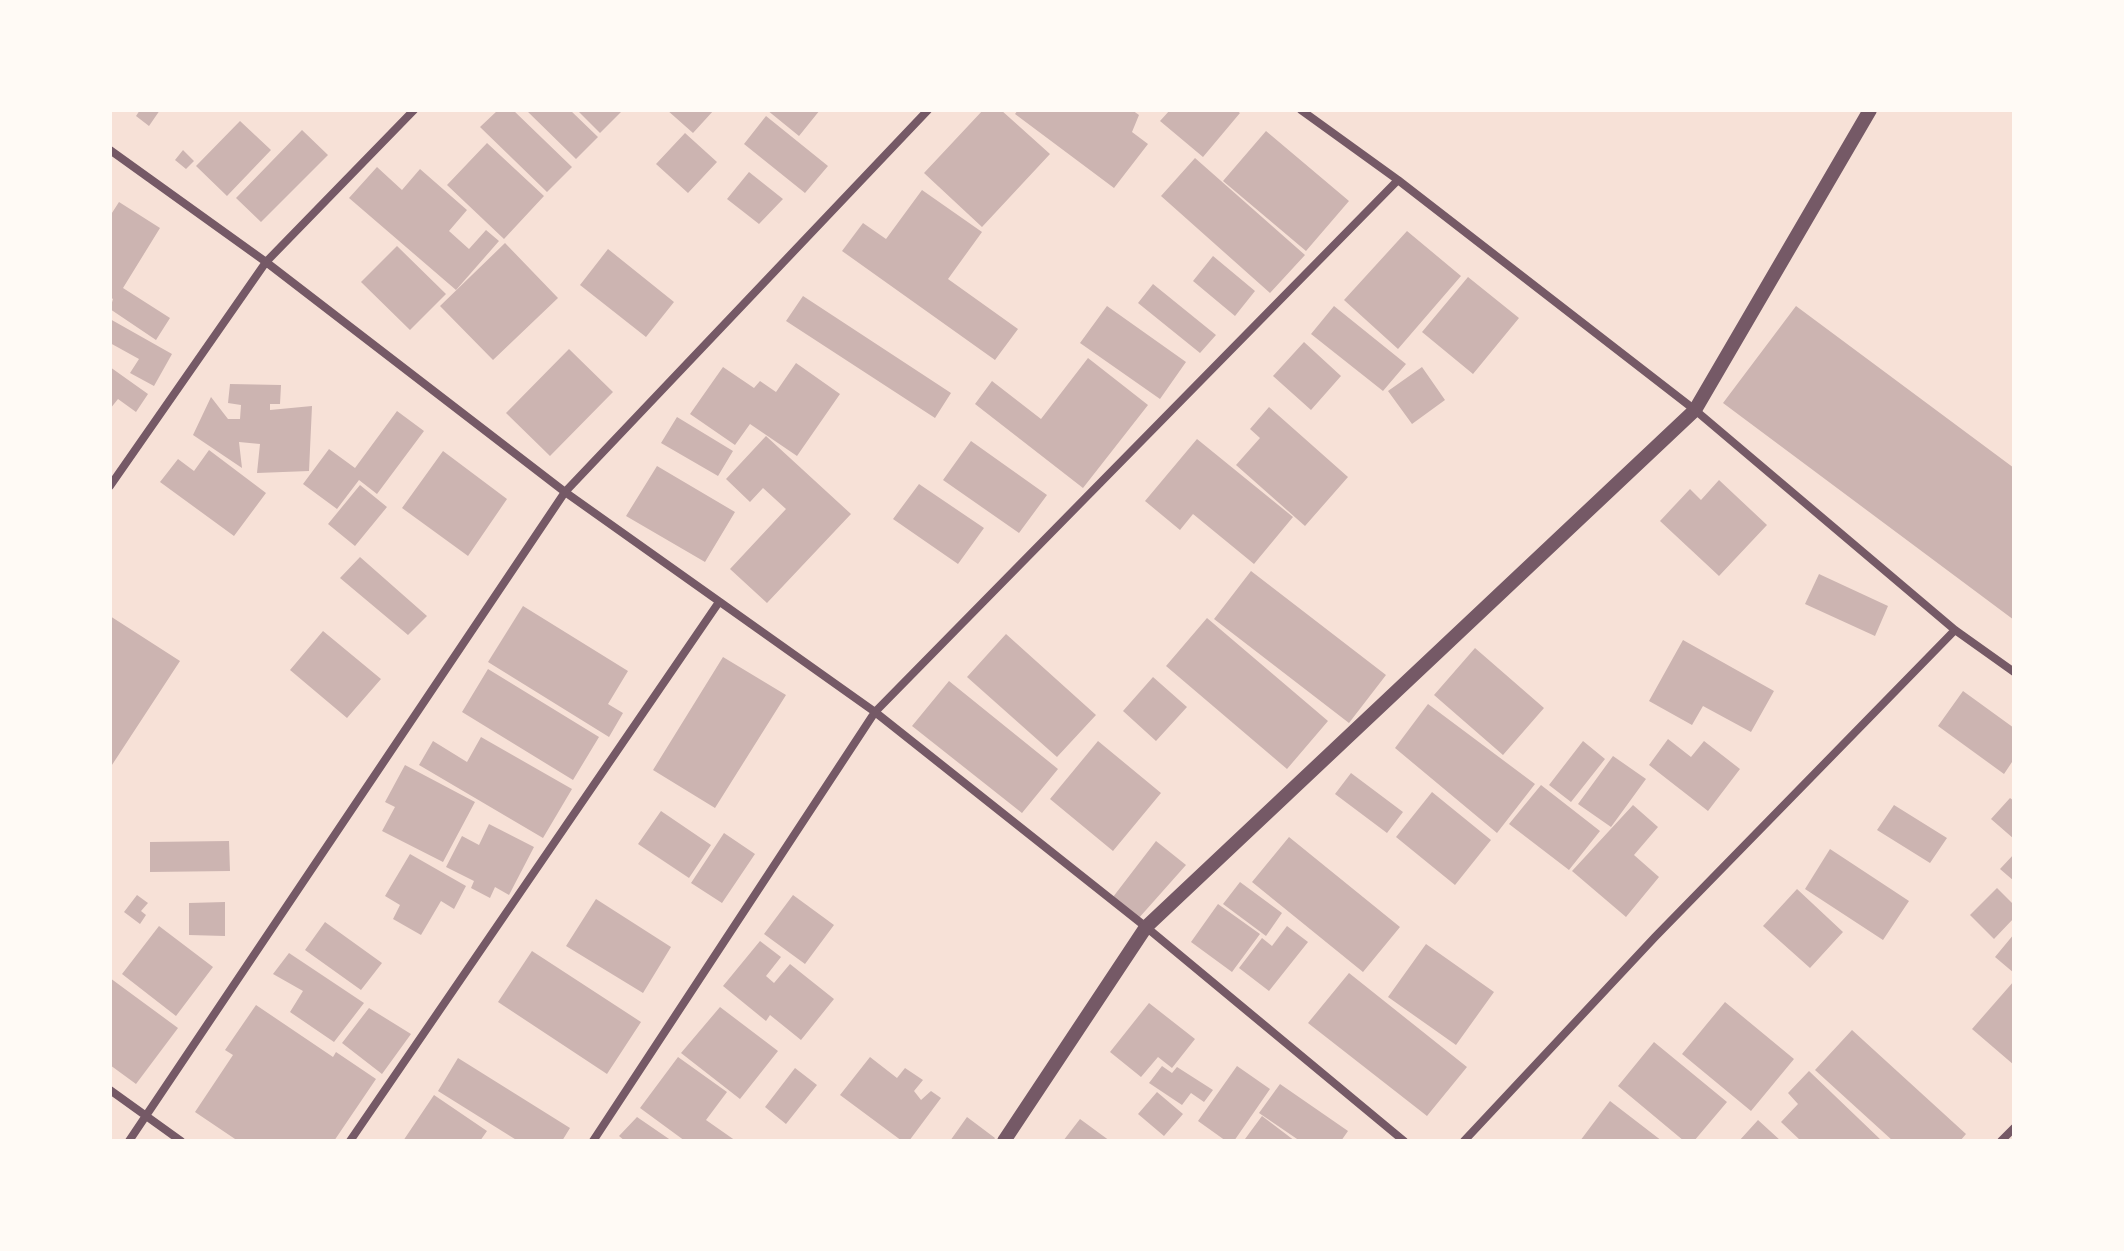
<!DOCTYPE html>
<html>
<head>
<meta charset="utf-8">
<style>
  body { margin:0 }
  #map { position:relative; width:2124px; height:1251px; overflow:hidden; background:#f7e1d7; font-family:"Public Sans",sans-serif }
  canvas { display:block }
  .frame { position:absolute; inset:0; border:112px solid #fffaf5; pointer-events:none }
</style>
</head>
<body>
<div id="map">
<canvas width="2124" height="1251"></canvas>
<div class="frame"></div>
</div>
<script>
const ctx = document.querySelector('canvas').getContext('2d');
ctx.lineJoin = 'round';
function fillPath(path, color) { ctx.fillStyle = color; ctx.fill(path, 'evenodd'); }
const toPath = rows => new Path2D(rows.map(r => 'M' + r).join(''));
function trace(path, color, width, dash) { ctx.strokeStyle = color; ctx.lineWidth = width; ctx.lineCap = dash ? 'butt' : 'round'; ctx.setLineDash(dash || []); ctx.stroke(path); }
const building = toPath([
  [140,110,160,110,149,126,136,116],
  [498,110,513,110,572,167,547,192,480,127],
  [526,110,570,110,598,137,576,159],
  [577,110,623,110,600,133],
  [667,110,714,110,693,133],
  [767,110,820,110,799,136],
  [983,110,1001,110,1050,154,982,227,924,173],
  [1018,110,1132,110,1139,115,1132,132,1148,144,1114,188,1015,114],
  [1170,110,1236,110,1240,113,1203,157,1160,121],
  [766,116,828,166,805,193,744,144],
  [240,121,271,150,227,196,196,166],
  [302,130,328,155,261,222,236,198],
  [1266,131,1349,201,1306,251,1223,181],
  [685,133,717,162,688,193,656,164],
  [487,143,544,196,504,239,447,185],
  [183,150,194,161,186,169,175,160],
  [1195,158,1305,255,1270,293,1161,196],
  [377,167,402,190,420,169,467,210,449,231,469,249,486,230,499,241,456,290,349,198],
  [749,172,783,199,759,224,727,199],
  [922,190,982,232,948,279,1018,329,995,360,842,251,863,223,886,239],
  [119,202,160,228,123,288,170,318,156,340,110,309,113,299,110,297,110,216],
  [1407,231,1461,276,1398,349,1344,300],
  [505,243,558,298,493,360,440,306],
  [397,246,446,294,410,330,361,282],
  [608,249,674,302,646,337,580,285],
  [1213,256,1255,291,1235,316,1193,281],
  [1468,277,1519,318,1473,374,1422,332],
  [1153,284,1216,335,1200,353,1138,303],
  [803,296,951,393,935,418,786,321],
  [1107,306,1186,362,1160,399,1080,343],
  [1334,306,1406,364,1383,391,1311,334],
  [1796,306,2014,468,2014,620,1723,403],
  [110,319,172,354,154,386,130,373,139,359,110,343],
  [1304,342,1341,376,1311,410,1273,376],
  [569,349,613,392,550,456,506,413],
  [1088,358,1148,405,1083,488,975,404,992,381,1041,419],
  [796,363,840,394,797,456,750,424,735,445,690,414,723,367,754,388,760,381,776,392],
  [110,367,148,394,136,412,118,399,110,409],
  [1422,367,1445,400,1412,424,1388,391],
  [230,384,281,385,280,404,270,404,270,410,312,406,309,471,257,473,260,444,239,442,242,468,193,435,211,397,228,419,240,419,241,405,228,403],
  [1269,407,1348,477,1305,526,1236,465,1260,438,1250,429],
  [397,411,424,431,377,494,359,480,337,509,303,484,329,449,355,468],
  [677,417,733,451,718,476,661,443],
  [766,436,851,514,767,603,730,569,786,509,763,488,750,502,726,479],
  [1197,439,1293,517,1254,564,1193,514,1180,530,1145,501],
  [971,441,1047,495,1019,533,943,480],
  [209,450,266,493,234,536,160,482,178,459,194,471],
  [443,451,507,499,468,556,402,508],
  [657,466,735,512,705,562,626,516],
  [1719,480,1767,525,1719,576,1660,521,1690,489,1701,500],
  [919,484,984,528,958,564,893,519],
  [360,485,387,507,355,546,328,524],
  [360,557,427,616,408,635,340,578],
  [1251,571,1386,675,1349,723,1214,619],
  [1819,574,1888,606,1875,636,1805,604],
  [523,606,628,671,608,704,623,713,609,737,488,662],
  [110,616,180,661,110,768],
  [1207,618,1328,721,1287,769,1166,666],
  [323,631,381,679,347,718,290,670],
  [1006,634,1096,715,1057,757,967,677],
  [1683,640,1774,691,1751,732,1703,706,1692,725,1649,701],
  [1475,648,1544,708,1503,755,1434,695],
  [723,657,786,695,715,808,653,770],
  [488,669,599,737,573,780,462,712],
  [1153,677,1187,707,1156,741,1123,711],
  [949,681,1058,769,1022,813,912,726],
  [1963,691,2014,728,2014,759,2004,774,1938,726],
  [1428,704,1535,784,1497,833,1395,748],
  [481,737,572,789,543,838,419,765,433,741,467,762],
  [1668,739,1691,757,1704,741,1740,769,1708,811,1649,765],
  [1098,741,1161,793,1113,851,1050,799],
  [1583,741,1605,759,1571,802,1549,785],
  [1613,756,1646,779,1611,827,1578,804],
  [405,765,475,802,443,862,382,831,395,807,385,802],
  [1351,773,1403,812,1387,833,1335,794],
  [1541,785,1600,831,1569,870,1509,824],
  [1432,792,1491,840,1455,885,1396,837],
  [2010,798,2014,801,2014,839,1991,819],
  [1633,805,1658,827,1634,855,1659,877,1626,917,1572,871],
  [1894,805,1947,838,1930,863,1877,830],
  [661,811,711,845,689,878,638,844],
  [489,824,534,847,509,895,495,887,490,898,471,888,474,881,446,867,462,836,479,845],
  [724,833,755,854,722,903,691,883],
  [1289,837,1400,927,1363,972,1252,882],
  [229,841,230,871,150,872,150,842],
  [1156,841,1186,865,1138,919,1113,897],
  [1830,849,1909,901,1883,940,1805,889],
  [410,854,466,886,454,909,441,901,421,935,393,919,400,905,385,896],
  [2014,854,2014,881,2000,869],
  [1240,882,1282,913,1266,936,1223,904],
  [1997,888,2014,905,2014,918,1994,939,1970,915],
  [1797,889,1843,932,1810,968,1763,926],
  [137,895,148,903,141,911,146,915,140,924,124,912],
  [793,895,834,925,805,964,764,934],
  [596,899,671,947,643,993,566,946],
  [225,902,225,936,189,935,189,903],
  [1218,904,1260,934,1232,972,1191,942],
  [325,922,382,963,361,990,305,950],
  [159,926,213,967,176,1016,122,974],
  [1287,926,1308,942,1269,991,1239,968,1262,938,1272,946],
  [2014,934,2014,973,1995,957],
  [760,941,781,957,766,976,774,983,790,964,834,999,801,1040,770,1015,766,1021,723,986],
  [1426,944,1494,992,1456,1045,1388,997],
  [532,951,641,1022,607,1074,498,1002],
  [289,953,364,1003,334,1042,290,1012,303,991,273,974],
  [1349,973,1467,1067,1427,1116,1308,1023],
  [110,978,178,1028,136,1084,110,1065],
  [2014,981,2014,1065,1972,1029],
  [1725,1002,1794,1059,1751,1111,1682,1054],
  [1149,1003,1195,1039,1172,1068,1158,1057,1141,1077,1110,1052],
  [256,1005,333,1057,336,1052,376,1079,334,1141,238,1141,195,1112,233,1055,225,1050],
  [720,1007,778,1051,740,1099,681,1053],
  [369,1008,411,1034,382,1074,342,1043],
  [1852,1030,1966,1134,1960,1141,1893,1141,1815,1070],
  [1654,1042,1727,1102,1694,1141,1684,1141,1618,1086],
  [678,1057,727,1092,706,1120,736,1141,685,1141,640,1108],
  [870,1057,897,1078,905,1068,923,1080,914,1091,921,1100,931,1091,941,1098,909,1141,902,1141,840,1095],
  [458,1058,570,1128,562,1141,518,1141,438,1091],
  [1162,1066,1172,1073,1177,1067,1213,1090,1204,1102,1191,1093,1182,1105,1149,1083],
  [1237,1066,1270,1089,1234,1141,1226,1141,1198,1121],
  [795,1068,817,1085,786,1124,765,1107],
  [1809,1071,1882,1141,1801,1141,1781,1122,1798,1104,1788,1093],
  [1280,1084,1348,1131,1341,1141,1300,1141,1259,1113],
  [1157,1092,1183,1114,1164,1136,1138,1114],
  [434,1095,487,1131,480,1141,403,1141],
  [1610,1101,1662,1141,1580,1141],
  [1262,1116,1295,1141,1245,1139],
  [637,1117,672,1141,625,1141,619,1136],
  [967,1117,995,1138,993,1141,950,1141],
  [1080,1119,1110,1141,1063,1141],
  [1758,1120,1781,1141,1739,1141]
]);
const minor = toPath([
  [1301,110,1398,180,1695,410,1955,630,2014,672],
  [110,150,266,262,565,492,875,712,1146,927,1404,1141],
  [110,486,266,262,414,110],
  [110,1090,181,1141],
  [129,1141,565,492,928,110],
  [350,1141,719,602],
  [593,1141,875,712,1398,180],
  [1464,1141,1655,937,1955,630],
  [2001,1141,2014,1128]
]);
const tertiary = toPath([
  [1004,1141,1146,927,1695,410,1870,110]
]);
fillPath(building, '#ccb4b1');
trace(minor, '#755966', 8);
trace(tertiary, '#755966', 14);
</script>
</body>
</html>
